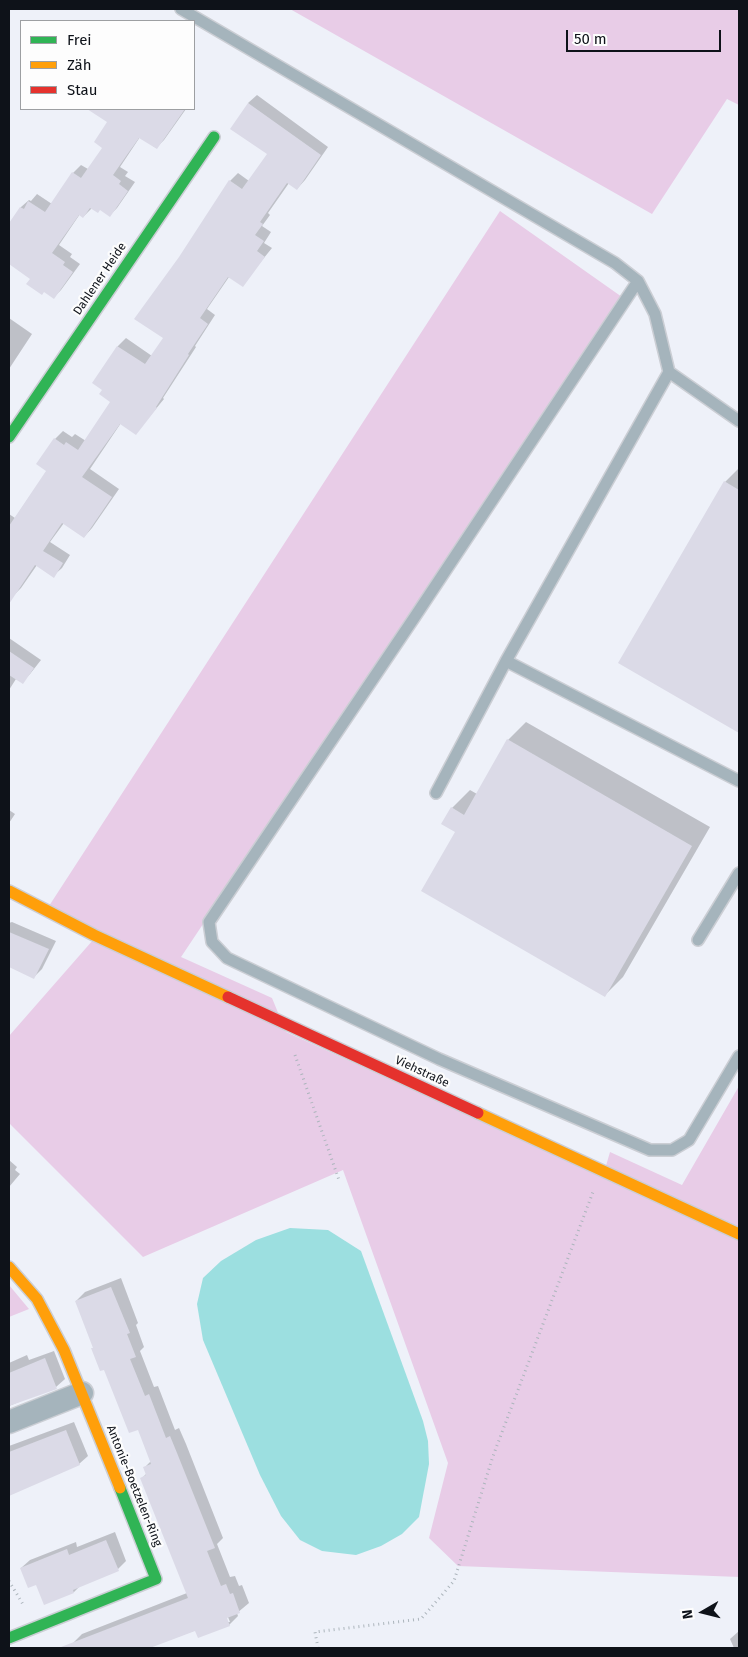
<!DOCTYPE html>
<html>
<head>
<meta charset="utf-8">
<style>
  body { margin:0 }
  #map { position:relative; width:748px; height:1657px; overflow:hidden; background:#eef1f9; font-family:"Fira Sans",sans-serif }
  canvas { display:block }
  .frame { position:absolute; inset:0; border:10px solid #0e1219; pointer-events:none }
  .legend { position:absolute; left:20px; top:20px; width:175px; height:90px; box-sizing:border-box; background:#fdfdfd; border:1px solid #9d9fa2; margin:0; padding:6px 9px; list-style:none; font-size:15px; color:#0e1219 }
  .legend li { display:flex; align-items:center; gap:10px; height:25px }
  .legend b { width:25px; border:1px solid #9d9fa2 }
  .north { position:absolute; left:678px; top:1587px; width:50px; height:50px; -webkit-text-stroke:4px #fdfdfd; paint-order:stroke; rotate:262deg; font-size:14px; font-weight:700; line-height:20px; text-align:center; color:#0e1219 }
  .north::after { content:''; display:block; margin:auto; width:18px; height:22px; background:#0e1219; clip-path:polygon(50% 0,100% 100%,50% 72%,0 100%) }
  .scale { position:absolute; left:566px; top:30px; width:155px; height:22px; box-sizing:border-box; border:2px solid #0e1219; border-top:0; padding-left:6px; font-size:15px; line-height:18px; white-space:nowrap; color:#0e1219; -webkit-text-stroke:4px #fdfdfd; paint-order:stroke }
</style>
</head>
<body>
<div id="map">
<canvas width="748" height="1657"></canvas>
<div class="frame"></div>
<ul class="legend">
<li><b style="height:6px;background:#30b455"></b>Frei</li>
<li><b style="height:6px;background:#ff9f0a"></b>Zäh</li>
<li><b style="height:6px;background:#e5322d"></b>Stau</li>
</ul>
<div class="north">N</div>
<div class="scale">50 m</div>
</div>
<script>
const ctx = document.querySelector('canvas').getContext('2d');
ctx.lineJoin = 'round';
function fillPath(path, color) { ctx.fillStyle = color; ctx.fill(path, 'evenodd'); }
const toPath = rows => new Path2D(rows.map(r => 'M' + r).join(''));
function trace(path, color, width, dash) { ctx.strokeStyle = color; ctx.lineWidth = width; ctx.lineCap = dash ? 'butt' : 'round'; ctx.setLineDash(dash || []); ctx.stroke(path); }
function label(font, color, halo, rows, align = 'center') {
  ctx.font = font + ' "Fira Sans",sans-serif'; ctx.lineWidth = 4.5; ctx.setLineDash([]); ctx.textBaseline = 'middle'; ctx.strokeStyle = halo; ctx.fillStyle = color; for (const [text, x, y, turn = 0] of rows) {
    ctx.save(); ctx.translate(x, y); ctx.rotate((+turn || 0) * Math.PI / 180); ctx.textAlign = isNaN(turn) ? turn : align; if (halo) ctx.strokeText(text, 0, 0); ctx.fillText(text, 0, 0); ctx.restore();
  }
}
const green = toPath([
  [290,9,739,9,739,105,727,99,652,214],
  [500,211,622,297,181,957,272,998,286,1032,603,1176,610,1152,682,1185,739,1086,739,1577,458,1566,429,1538,448,1463,343,1170,143,1257,9,1123,9,1036,100,932,49,906],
  [9,1285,29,1309,9,1317]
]);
const water = toPath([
  [290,1228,328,1230,361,1251,423,1421,428,1441,429,1464,419,1517,402,1534,381,1546,356,1555,322,1551,300,1540,281,1516,260,1475,203,1340,197,1304,203,1278,221,1261,256,1240]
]);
const shadow = toPath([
  [257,95,328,147,305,180,297,189,289,183,268,213,270,215,262,226,271,232,264,243,272,248,242,285,229,277,207,309,215,315,195,346,196,347,163,398,164,399,136,433,121,423,90,469,119,489,92,528,84,537,64,523,50,542,70,555,62,568,53,576,37,565,21,588,13,596,9,593,9,514,15,518,47,471,55,439,63,431,72,437,75,434,86,441,112,401,104,390,94,382,118,346,126,338,152,356,165,338,180,258,230,181,238,173,249,181,269,153,248,103],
  [95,109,186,109,164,140,156,148,140,137,120,167,128,172,125,176,135,182,117,208,110,215,100,209,92,208,83,217,80,214,59,245,72,254,70,257,80,264,61,290,54,297,32,278,9,263,9,226,21,207,29,200,31,201,37,194,52,204,73,173,81,165,88,169,104,147,109,122,93,111],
  [9,318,32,334,9,369],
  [739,468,739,732,620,663,725,482],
  [9,638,41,660,30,674,22,682,16,679,9,690],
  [526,722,710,827,623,977,605,995,452,808,470,790,477,794,508,740],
  [9,810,15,814,9,823],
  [12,922,56,941,42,969,34,977,9,965,9,923],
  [9,1160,17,1167,15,1170,20,1174,9,1187],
  [121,1278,138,1323,136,1325,144,1347,140,1351,154,1387,158,1386,175,1430,179,1428,186,1444,223,1538,217,1544,230,1577,235,1576,239,1586,242,1585,249,1603,237,1613,238,1616,229,1625,196,1630,148,1648,65,1648,73,1645,73,1643,82,1634,187,1593,142,1478,147,1473,144,1468,151,1461,139,1428,92,1349,94,1347,76,1301,85,1292],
  [226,1612,230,1622,227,1622],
  [54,1351,65,1379,56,1387,9,1406,9,1363,27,1355,29,1360],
  [74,1422,88,1456,79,1464,9,1494,9,1446],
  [115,1532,126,1561,118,1569,80,1586,74,1592,44,1603,37,1583,21,1568,30,1560,76,1542,77,1547],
  [739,1631,739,1648,734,1648,730,1639]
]);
const building = toPath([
  [248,103,321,155,297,190,287,183,260,222,263,224,255,235,264,241,257,251,265,257,243,287,228,277,200,318,208,324,188,354,189,355,156,407,157,408,136,435,120,424,82,477,112,497,84,538,62,523,43,551,63,563,54,578,35,565,9,604,9,526,46,471,36,464,54,438,64,445,66,442,78,450,110,402,99,394,102,390,92,383,117,346,145,364,163,338,134,319,179,257,229,180,242,189,267,154,230,129],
  [87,109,185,109,157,149,139,138,129,152,113,175,121,181,119,184,128,191,110,217,100,210,98,213,90,208,83,218,79,215,52,253,65,262,63,265,73,272,54,299,44,292,42,295,26,284,30,279,9,264,9,223,20,207,24,209,28,201,45,212,72,172,81,178,102,148,94,142,107,122],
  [724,481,739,490,739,733,618,663],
  [9,651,34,668,23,684,9,675],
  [507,739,692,846,605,997,421,891,455,832,441,824,451,807,464,815],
  [9,932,49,949,34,979,9,967],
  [111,1287,130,1333,127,1334,136,1357,130,1359,145,1396,149,1394,166,1438,170,1436,177,1453,215,1548,207,1551,221,1586,226,1584,230,1594,233,1593,240,1613,227,1618,230,1626,198,1638,195,1631,150,1648,62,1648,61,1647,188,1598,140,1478,146,1475,143,1467,151,1464,138,1430,129,1433,104,1370,100,1371,91,1348,93,1348,75,1301],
  [45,1358,57,1389,9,1406,9,1373],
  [66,1430,80,1465,9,1496,9,1452],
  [106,1540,119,1571,73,1590,74,1593,44,1605,36,1585,28,1588,20,1568,67,1549,69,1555]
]);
const path = toPath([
  [295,1055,339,1180],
  [9,1581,24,1606],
  [318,1648,315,1632,421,1619,454,1581,493,1456,593,1192]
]);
const lane = toPath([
  [181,9,615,263,638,281,655,314,669,372,506,661,436,793],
  [638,281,414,618,209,922,212,942,227,958,439,1059,650,1150,672,1150,689,1140,739,1056],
  [669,372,739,421],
  [506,661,739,781],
  [698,940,739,873]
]);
const street = toPath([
  [9,1422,82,1393]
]);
const fast = toPath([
  [9,437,214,137],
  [9,1638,156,1579,120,1488]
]);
const slow = toPath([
  [9,891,94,935,228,997],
  [478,1113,739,1234],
  [9,1267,37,1299,64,1350,120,1488]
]);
const jam = toPath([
  [228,997,478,1113]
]);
const streetNames = [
  ["Dahlener Heide",100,279,-56],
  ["Viehstraße",422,1072,25],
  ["Antonie-Boetzelen-Ring",134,1486,68]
];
fillPath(green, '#e8cce7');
fillPath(water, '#9cdfe0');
fillPath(shadow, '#0003');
fillPath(building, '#dbdae7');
trace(lane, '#cbced4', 14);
trace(street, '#cbced4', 25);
trace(fast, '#cbced4', 14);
trace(slow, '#cbced4', 14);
trace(jam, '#cbced4', 14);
trace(path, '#acb5bc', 3, [1, 4]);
trace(lane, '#a5b4bc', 11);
trace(street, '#a5b4bc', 22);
trace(fast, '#30b455', 11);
trace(slow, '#ff9f0a', 11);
trace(jam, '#e5322d', 11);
label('12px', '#0e1219', '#fdfdfd', streetNames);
</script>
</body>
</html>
